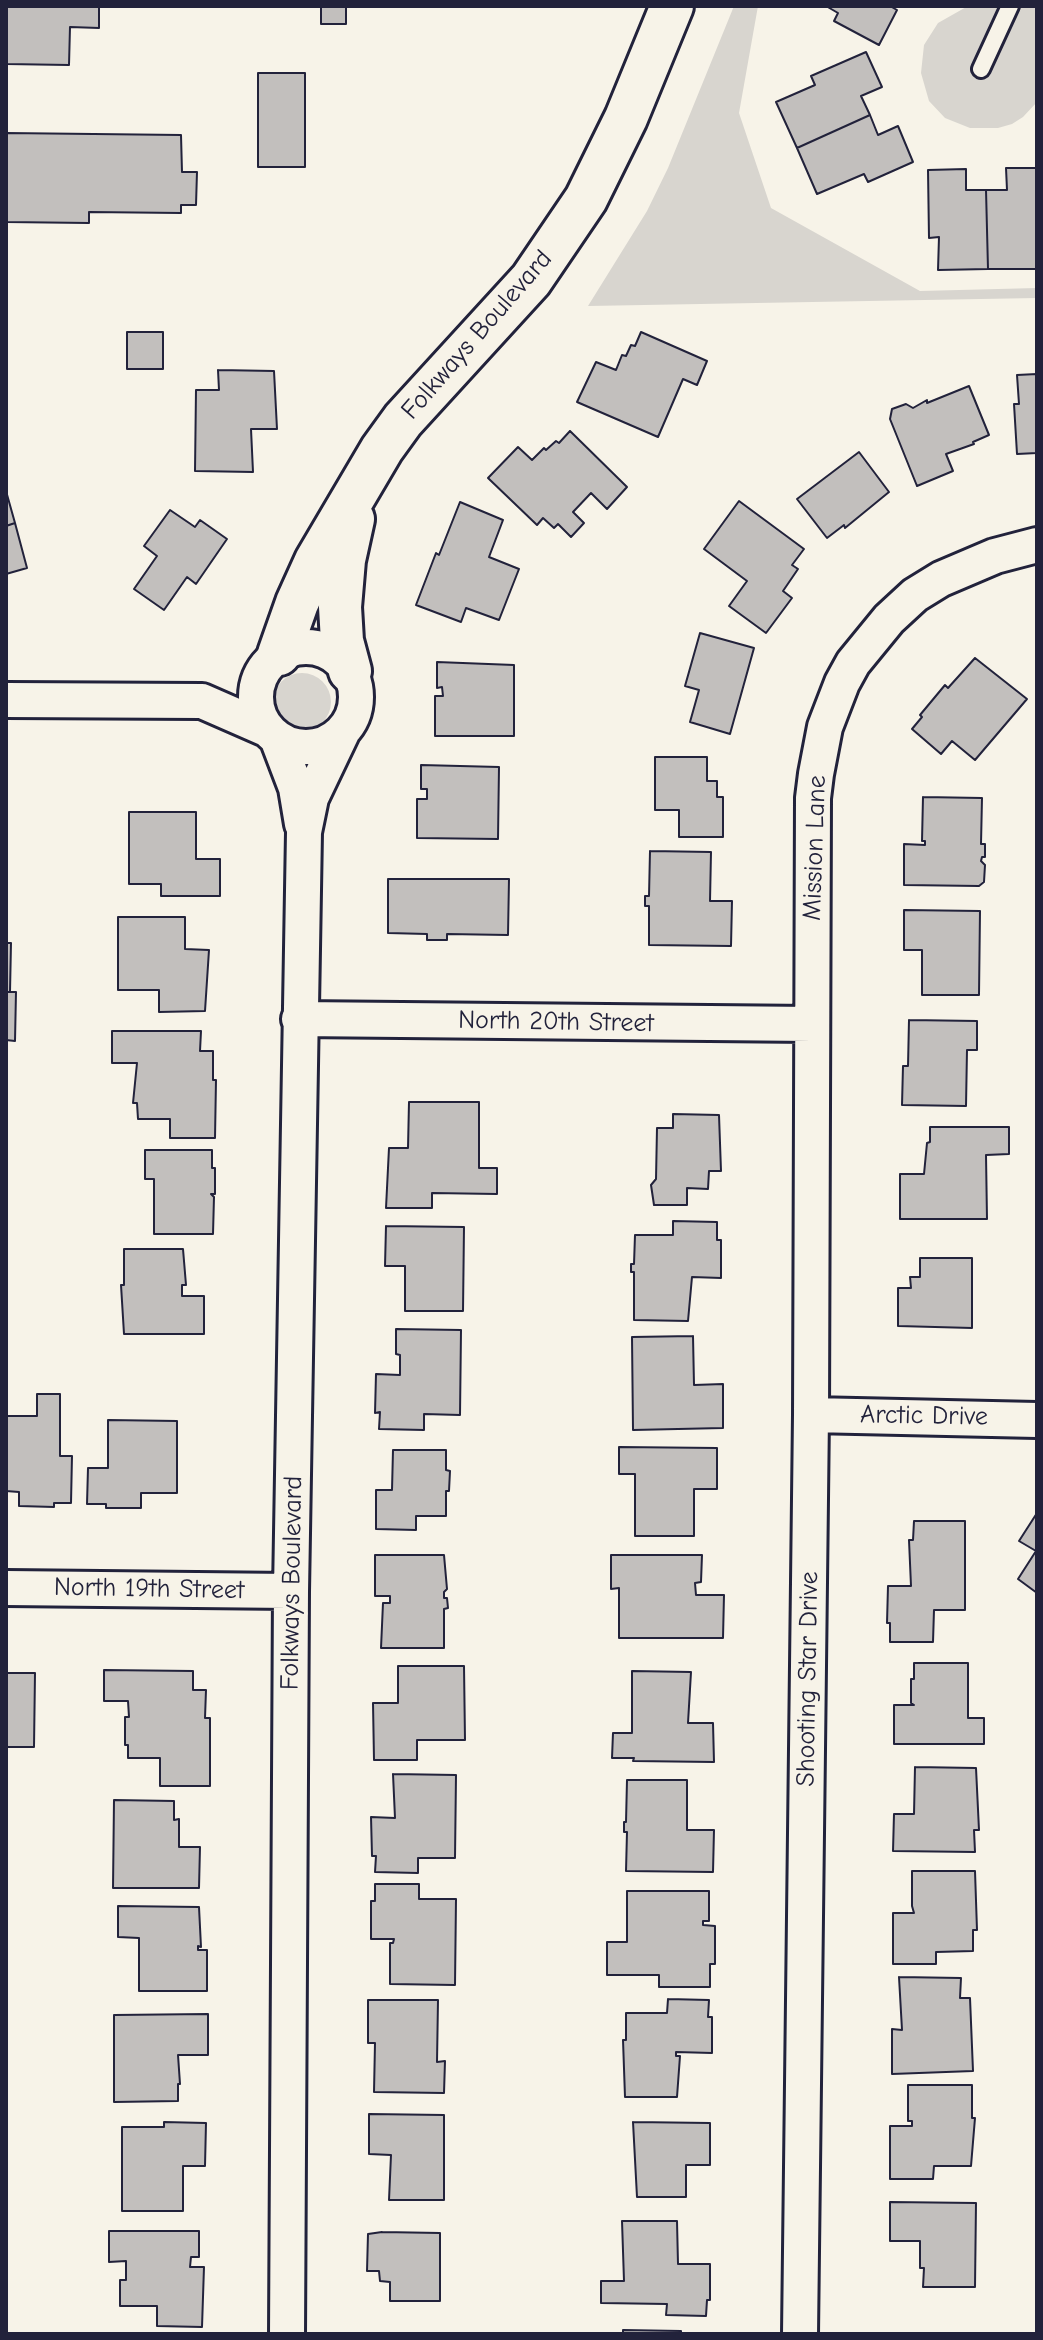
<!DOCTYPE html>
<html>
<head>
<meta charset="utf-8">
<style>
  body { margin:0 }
  #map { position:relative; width:1043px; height:2340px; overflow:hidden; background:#f7f3e8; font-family:"Comic Neue",sans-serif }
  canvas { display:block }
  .frame { position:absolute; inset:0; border:8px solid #22223b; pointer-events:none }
</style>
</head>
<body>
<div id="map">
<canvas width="1043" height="2340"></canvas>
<div class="frame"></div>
</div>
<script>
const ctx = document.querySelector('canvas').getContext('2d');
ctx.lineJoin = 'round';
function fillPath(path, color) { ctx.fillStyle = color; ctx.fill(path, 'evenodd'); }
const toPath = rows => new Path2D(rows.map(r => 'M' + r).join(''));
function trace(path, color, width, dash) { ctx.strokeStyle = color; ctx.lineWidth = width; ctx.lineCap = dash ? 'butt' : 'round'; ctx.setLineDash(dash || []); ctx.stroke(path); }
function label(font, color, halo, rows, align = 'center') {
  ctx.font = font + ' "Comic Neue",sans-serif'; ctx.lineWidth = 7; ctx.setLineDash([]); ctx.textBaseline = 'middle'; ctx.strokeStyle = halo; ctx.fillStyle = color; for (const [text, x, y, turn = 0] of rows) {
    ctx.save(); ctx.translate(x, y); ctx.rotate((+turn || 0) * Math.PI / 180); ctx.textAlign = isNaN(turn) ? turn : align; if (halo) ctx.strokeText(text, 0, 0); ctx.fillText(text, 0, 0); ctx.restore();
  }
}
const green = toPath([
  [734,6,758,6,739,113,771,208,920,291,1037,288,1037,298,588,306,647,211,668,168],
  [968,6,1037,6,1037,102,1023,117,1012,124,998,128,970,128,945,118,929,101,921,73,924,45,938,23],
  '273 702a29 29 0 1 1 58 0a29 29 0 1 1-58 0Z'
]);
const building = toPath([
  [6,6,99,6,99,28,70,27,69,65,6,64,6,6],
  [321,6,346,6,346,24,321,24,321,6],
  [826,6,890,6,897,10,879,45,834,21,838,13,826,6],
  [866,52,882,87,861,96,870,115,797,148,776,102,815,85,811,76,866,52],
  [258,73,305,73,305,167,258,167,258,73],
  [870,115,878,135,898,126,913,162,868,182,864,174,817,194,797,148,870,115],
  [6,133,181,135,182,172,197,172,196,205,181,205,181,213,89,212,89,223,6,222,6,133],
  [1006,168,1037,168,1037,269,988,269,986,190,1007,190,1006,168],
  [966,169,966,190,986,190,988,269,938,270,939,237,929,238,928,170,966,169],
  [127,332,163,332,163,369,127,369,127,332],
  [641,332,707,361,697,385,683,379,658,437,577,402,596,362,616,370,622,355,626,356,631,345,635,346,641,332],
  [218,370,274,371,277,429,251,429,253,472,195,471,196,390,219,390,218,370],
  [1037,374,1037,453,1017,454,1014,404,1019,404,1017,375,1037,374],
  [969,386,989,435,973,442,974,444,946,454,953,471,917,486,890,419,892,409,906,404,913,408,927,400,927,403,969,386],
  [570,431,627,487,607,509,591,493,573,512,584,523,571,537,558,524,554,528,543,518,537,525,488,478,518,447,532,460,544,448,546,450,556,441,559,443,570,431],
  [859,452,889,492,845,528,844,525,827,538,797,499,859,452],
  [6,491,15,523,6,526,6,491],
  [739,501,804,549,792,565,798,569,783,591,792,598,766,633,729,606,747,581,704,549,739,501],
  [460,502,503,520,489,557,519,569,499,620,466,608,461,622,416,605,436,553,439,555,460,502],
  [170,510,195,527,200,520,227,539,196,584,187,577,164,610,134,589,157,556,144,546,170,510],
  [15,523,27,568,6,574,6,526,15,523],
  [700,633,754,648,730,734,690,722,699,690,685,686,700,633],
  [975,658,1027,699,975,760,952,741,941,754,912,729,922,717,920,715,945,685,948,688,975,658],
  [437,662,514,665,514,736,435,736,435,696,443,696,442,687,437,688,437,662],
  [655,757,707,757,707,781,717,781,717,797,723,797,723,837,679,837,679,810,655,810,655,757],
  [421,765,499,767,498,839,417,838,417,799,427,799,427,789,421,789,421,765],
  [923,797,982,798,981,844,985,844,985,857,982,857,981,861,985,865,984,882,979,886,904,885,904,844,925,845,925,841,922,841,923,797],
  [129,812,196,812,196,859,220,859,220,896,161,896,161,884,129,884,129,812],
  [650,851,711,852,710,901,732,901,731,946,649,945,649,906,645,906,645,896,649,896,650,851],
  [388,879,509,879,508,935,447,934,447,940,427,940,427,934,388,933,388,879],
  [904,910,980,911,979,995,922,995,922,950,904,950,904,910],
  [118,917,185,917,185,949,209,950,205,1011,159,1012,159,990,118,990,118,917],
  [6,943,11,943,10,992,6,992,6,943],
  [6,992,16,992,15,1041,6,1040,6,992],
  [909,1020,977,1021,977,1050,967,1050,966,1106,902,1105,903,1066,908,1066,909,1020],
  [112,1031,201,1031,200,1051,213,1051,213,1080,216,1080,215,1138,170,1138,170,1119,138,1119,137,1103,133,1103,137,1063,112,1063,112,1031],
  [409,1102,479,1102,479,1168,497,1168,497,1194,432,1193,432,1208,386,1208,389,1148,408,1148,409,1102],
  [673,1114,719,1115,721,1171,709,1171,708,1189,687,1188,687,1205,654,1205,651,1185,656,1179,657,1128,673,1128,673,1114],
  [930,1127,1009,1127,1009,1154,986,1155,987,1219,900,1219,900,1174,924,1174,927,1143,930,1142,930,1127],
  [145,1150,212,1150,212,1168,215,1168,215,1194,211,1194,214,1197,213,1234,154,1234,154,1179,145,1179,145,1150],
  [673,1221,717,1222,717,1240,721,1240,721,1278,692,1277,688,1321,634,1320,634,1272,631,1272,631,1264,634,1264,635,1235,673,1235,673,1221],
  [386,1226,464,1227,463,1311,405,1311,405,1266,385,1266,386,1226],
  [124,1249,183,1249,186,1285,182,1285,182,1296,204,1296,204,1334,124,1334,121,1285,124,1285,124,1249],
  [920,1258,972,1258,972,1328,898,1326,898,1288,911,1288,910,1277,920,1277,920,1258],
  [396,1329,461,1330,460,1415,424,1414,424,1430,379,1429,380,1412,375,1413,376,1374,400,1375,400,1355,396,1354,396,1329],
  [693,1336,694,1385,723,1384,723,1428,633,1430,632,1337,693,1336],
  [37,1394,60,1394,60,1456,72,1456,71,1503,54,1503,54,1507,19,1506,19,1492,6,1491,6,1416,37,1416,37,1394],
  [108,1420,177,1421,177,1493,141,1493,141,1508,106,1508,106,1504,87,1504,88,1468,108,1468,108,1420],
  [619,1447,717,1448,717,1489,694,1489,694,1536,635,1536,635,1474,619,1474,619,1447],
  [393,1450,446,1450,446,1470,450,1471,449,1491,446,1491,446,1516,416,1516,416,1530,376,1529,376,1490,392,1490,393,1450],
  [1037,1513,1037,1593,1018,1579,1036,1551,1019,1541,1037,1513],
  [914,1521,965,1521,965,1610,934,1610,933,1642,890,1642,890,1623,887,1623,888,1586,911,1586,909,1540,913,1540,914,1521],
  [375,1555,444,1555,447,1589,444,1592,444,1598,447,1598,448,1608,444,1609,444,1648,381,1648,383,1603,390,1603,390,1596,375,1596,375,1555],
  [611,1555,702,1555,701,1582,695,1583,696,1595,724,1595,723,1638,619,1638,619,1588,611,1589,611,1555],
  [914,1663,968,1663,968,1718,984,1718,984,1744,894,1744,894,1705,914,1705,911,1703,911,1679,914,1679,914,1663],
  [398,1666,464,1666,465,1740,417,1740,417,1760,374,1760,373,1703,398,1703,398,1666],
  [104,1670,193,1671,193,1690,206,1690,205,1718,210,1718,210,1786,160,1786,160,1758,128,1758,128,1745,125,1745,125,1717,129,1717,128,1701,104,1701,104,1670],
  [632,1671,691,1672,688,1723,713,1723,714,1762,633,1761,634,1758,612,1758,613,1733,632,1733,632,1671],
  [6,1673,35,1673,34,1747,6,1747,6,1673],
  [915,1767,976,1768,979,1830,974,1830,975,1852,893,1851,894,1814,914,1814,915,1767],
  [393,1774,456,1775,455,1858,418,1858,418,1873,375,1872,376,1856,372,1856,371,1817,395,1818,393,1774],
  [627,1780,687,1780,687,1830,714,1830,713,1872,626,1871,627,1832,624,1832,624,1822,626,1822,627,1780],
  [114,1800,174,1801,174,1820,179,1819,179,1847,200,1847,199,1888,113,1888,114,1800],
  [912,1871,975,1871,977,1930,973,1930,973,1951,936,1952,936,1964,893,1964,893,1913,914,1913,912,1906,912,1871],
  [375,1884,419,1884,419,1899,456,1899,455,1985,390,1984,390,1943,393,1943,394,1939,371,1939,371,1901,375,1901,375,1884],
  [627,1891,709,1891,709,1921,703,1921,703,1925,715,1926,715,1964,710,1964,710,1987,659,1987,659,1975,607,1975,607,1942,627,1942,627,1891],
  [118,1906,199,1907,201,1947,198,1946,198,1950,207,1950,207,1991,139,1991,139,1938,118,1937,118,1906],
  [899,1977,961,1978,960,1998,970,1998,973,2071,892,2074,892,2029,902,2030,899,1977],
  [668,1999,709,2000,708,2017,712,2017,712,2053,676,2052,676,2056,680,2056,677,2097,625,2097,623,2040,626,2040,626,2013,667,2013,668,1999],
  [368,2000,438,2000,437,2062,445,2061,444,2093,374,2092,375,2043,368,2043,368,2000],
  [208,2014,208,2055,178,2055,180,2084,178,2084,178,2101,114,2102,114,2015,208,2014],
  [908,2085,972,2085,972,2118,975,2118,971,2166,934,2166,933,2179,890,2179,890,2126,912,2126,912,2121,908,2121,908,2085],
  [369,2114,444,2115,444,2200,389,2200,391,2155,369,2154,369,2114],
  [164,2122,206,2123,205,2166,183,2166,183,2211,122,2211,122,2127,164,2127,164,2122],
  [633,2122,710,2123,710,2165,686,2165,686,2197,637,2197,633,2122],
  [890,2202,976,2203,975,2287,923,2287,924,2268,920,2268,920,2241,890,2241,890,2202],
  [622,2221,677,2221,678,2264,710,2264,710,2300,707,2300,706,2316,666,2315,667,2304,601,2303,601,2281,624,2281,622,2221],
  [109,2231,199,2231,199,2257,191,2257,190,2267,204,2267,202,2327,157,2326,157,2306,120,2306,120,2280,126,2280,126,2261,109,2262,109,2231],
  [382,2232,440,2233,440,2301,390,2301,390,2282,380,2281,379,2271,367,2271,368,2234,382,2232],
  [623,2330,681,2331,681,2334,623,2334,623,2330]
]);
const service = toPath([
  [981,69,1010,6]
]);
const minor = toPath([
  '256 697a50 50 0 1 1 100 0a50 50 0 1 1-100 0Z',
  [6,700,202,701,266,729],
  [277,738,296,788,302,824],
  [299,1019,812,1024],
  [811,1415,1037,1420],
  [6,1588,291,1591],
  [287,2334,291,1591,304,832,311,798,342,733],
  [800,2334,811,1415,813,798,816,774,825,727,842,683,853,663,889,619,915,595,941,579,995,556,1037,545]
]);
const tertiary = toPath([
  [279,654,297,603,316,561,382,449,403,420,531,280,586,199,626,118,672,6],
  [350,671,342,641,340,607,344,560,353,519]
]);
const streetNames = [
  ["Folkways Boulevard",477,335,-49],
  ["Mission Lane",815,848,-88],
  ["North 20th Street",556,1022,1],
  ["Arctic Drive",924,1416,1],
  ["Folkways Boulevard",292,1583,-89],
  ["North 19th Street",149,1589,1],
  ["Shooting Star Drive",808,1679,-89]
];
fillPath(green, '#d8d5cf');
fillPath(building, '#c2bfbd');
trace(building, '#22223b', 2);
trace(service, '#22223b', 22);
trace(minor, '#22223b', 40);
trace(tertiary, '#22223b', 48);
trace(service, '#f7f3e8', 16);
trace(minor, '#f7f3e8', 34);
trace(tertiary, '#f7f3e8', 42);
label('26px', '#22223b', '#f7f3e8', streetNames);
</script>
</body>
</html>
